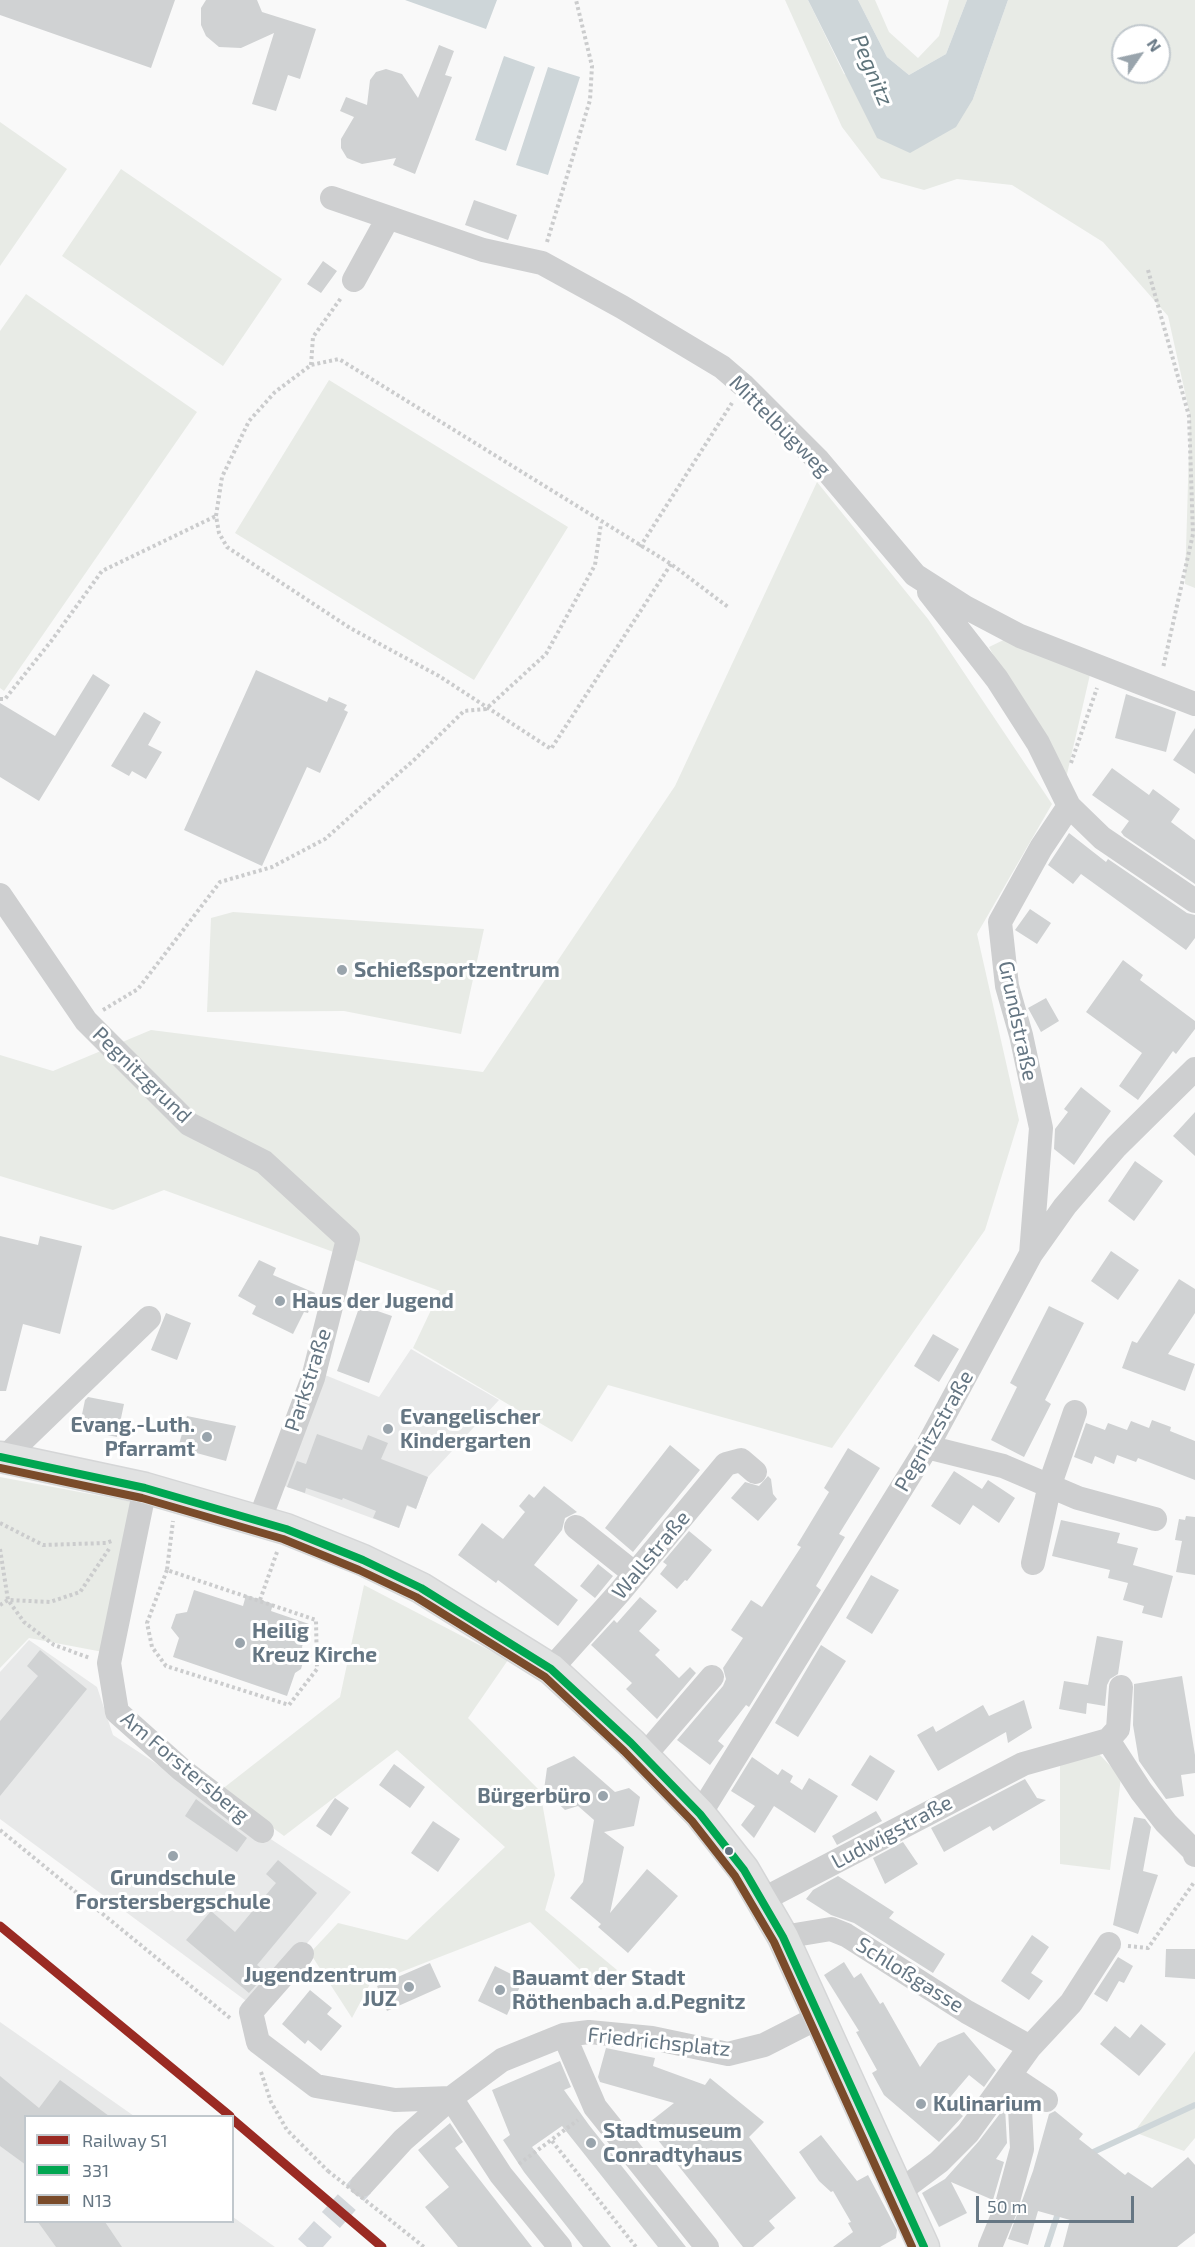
<!DOCTYPE html>
<html>
<head>
<meta charset="utf-8">
<style>
  body { margin:0 }
  #map { position:relative; width:1195px; height:2247px; overflow:hidden; background:#f9f9f9; font-family:"Exo 2",sans-serif }
  canvas { display:block }
  .legend { position:absolute; left:24px; top:2115px; width:210px; height:108px; box-sizing:border-box; background:#fff; border:2px solid #c1c8cd; margin:0; padding:8px 10px; list-style:none; font-size:18px; color:#657683 }
  .legend li { display:flex; align-items:center; gap:12px; height:30px }
  .legend b { width:30px; border:2px solid #c1c8cd }
  .north { position:absolute; left:1111px; top:24px; width:60px; height:60px; box-sizing:border-box; background:#fff; border:2px solid #c1c8cd; border-radius:50%; rotate:56deg; font-size:16px; font-weight:700; line-height:24px; text-align:center; color:#657683 }
  .north::after { content:''; display:block; margin:auto; width:21px; height:27px; background:#99a4ac; clip-path:polygon(50% 0,100% 100%,50% 72%,0 100%) }
  .scale { position:absolute; left:976px; top:2196px; width:158px; height:27px; box-sizing:border-box; border:3px solid #657683; border-top:0; padding-left:8px; font-size:18px; line-height:21px; white-space:nowrap; color:#657683; -webkit-text-stroke:4px #fff; paint-order:stroke }
</style>
</head>
<body>
<div id="map">
<canvas width="1195" height="2247"></canvas>
<ul class="legend">
<li><b style="height:8px;background:#9a2a23"></b>Railway S1</li>
<li><b style="height:8px;background:#00a651"></b>331</li>
<li><b style="height:8px;background:#7a4b2a"></b>N13</li>
</ul>
<div class="north">N</div>
<div class="scale">50 m</div>
</div>
<script>
const ctx = document.querySelector('canvas').getContext('2d');
ctx.lineJoin = 'round';
function fillPath(path, color) { ctx.fillStyle = color; ctx.fill(path, 'evenodd'); }
const toPath = rows => new Path2D(rows.map(r => 'M' + r).join(''));
function trace(path, color, width, dash) { ctx.strokeStyle = color; ctx.lineWidth = width; ctx.lineCap = dash ? 'butt' : 'round'; ctx.setLineDash(dash || []); ctx.stroke(path); }
function label(font, color, halo, rows, align = 'center') {
  ctx.font = font + ' "Exo 2",sans-serif'; ctx.lineWidth = 6; ctx.setLineDash([]); ctx.textBaseline = 'middle'; ctx.strokeStyle = halo; ctx.fillStyle = color; for (const [text, x, y, turn = 0] of rows) {
    ctx.save(); ctx.translate(x, y); ctx.rotate((+turn || 0) * Math.PI / 180); ctx.textAlign = isNaN(turn) ? turn : align; if (halo) ctx.strokeText(text, 0, 0); ctx.fillText(text, 0, 0); ctx.restore();
  }
}
const built = toPath([
  [411,1349,499,1400,428,1477,416,1509,407,1506,399,1528,282,1485,325,1375,379,1397],
  [29,1640,97,1687,113,1735,351,1892,253,2006,0,1819,0,1672],
  [0,2022,134,2116,26,2116,26,2222,232,2222,233,2217,275,2247,0,2247]
]);
const green = toPath([
  [785,0,808,0,844,74,973,99,1008,0,1195,0,1195,588,1185,584,1190,415,1168,316,1103,242,1012,185,957,179,924,190,881,178,842,127],
  [1123,36,1159,36,1159,72,1123,72],
  [858,0,875,0,889,32,918,58,939,36,949,0,967,0,946,54,909,75,887,57],
  [0,122,67,169,0,266],
  [121,169,282,279,223,366,62,256],
  [26,294,197,412,4,691,0,688,0,331],
  [329,380,568,527,474,680,235,533],
  [817,482,928,619,1052,804,977,934,1019,1120,985,1230,832,1448,608,1385,572,1442,413,1348,440,1291,164,1190,113,1210,0,1176,0,1055,53,1071,151,1030,483,1072,675,786],
  [1016,634,1092,666,1064,787,989,647],
  [233,912,484,929,461,1034,344,1011,207,1012,211,918],
  [0,1477,138,1503,103,1652,29,1638,0,1668],
  [364,1585,508,1660,468,1718,540,1791,555,1875,545,1910,617,1970,601,1990,530,1922,370,1984,352,2018,310,1953,338,1923,407,1940,505,1847,397,1750,284,1836,221,1790,340,1697],
  [1098,1753,1121,1777,1110,1870,1060,1864,1060,1765],
  [1195,2051,1195,2138,1184,2151,1134,2132]
]);
const water = toPath([
  [405,0,497,0,486,29],
  [808,0,858,0,887,57,909,75,946,54,967,0,1008,0,973,99,956,127,910,153,877,138],
  [504,56,535,67,506,151,475,140],
  [548,67,580,77,548,175,516,165]
]);
const stream = toPath([
  [1089,2154,1195,2105],
  [1047,2247,1059,2210]
]);
const building = toPath([
  [0,0,175,0,151,68,0,15],
  [206,0,257,0,262,12,316,29,300,79,288,75,276,111,252,104,274,33,241,48,219,47,206,36,201,25,201,8],
  [439,45,454,51,445,75,452,77,415,174,393,165,396,158,362,164,347,158,341,148,341,139,354,117,340,111,346,97,367,105,370,80,376,72,386,69,402,74,418,98],
  [474,200,517,215,508,240,465,225],
  [323,261,337,271,321,293,307,284],
  [256,670,327,702,329,697,347,705,344,710,348,712,320,773,307,767,262,866,184,830],
  [93,674,110,685,39,801,0,777,0,703,55,736],
  [1126,694,1176,712,1166,752,1115,738],
  [144,712,161,722,148,745,162,752,146,779,132,771,129,776,111,766],
  [1195,728,1195,774,1173,760],
  [1112,768,1149,795,1153,789,1180,809,1171,822,1195,840,1195,884,1124,836,1121,832,1129,821,1092,795],
  [1069,833,1106,862,1108,859,1187,913,1195,915,1195,938,1186,950,1081,874,1073,884,1048,865],
  [1030,909,1051,923,1037,944,1015,930],
  [1123,960,1143,975,1140,980,1195,1021,1195,1029,1176,1054,1173,1051,1138,1100,1119,1086,1142,1053,1086,1012],
  [1046,998,1059,1021,1041,1032,1028,1008],
  [1081,1087,1111,1111,1074,1165,1054,1149,1055,1129,1068,1112,1064,1109],
  [1195,1112,1195,1156,1173,1136],
  [1135,1161,1163,1181,1134,1221,1108,1201],
  [0,1236,38,1245,40,1236,82,1246,60,1334,23,1324,6,1391,0,1391],
  [1111,1251,1139,1270,1118,1300,1091,1281],
  [259,1260,276,1268,273,1275,315,1293,308,1313,304,1312,293,1334,252,1314,256,1306,238,1296],
  [1179,1279,1195,1289,1195,1313,1168,1354,1195,1364,1185,1391,1122,1368,1132,1341,1137,1343],
  [360,1305,392,1316,369,1383,337,1371],
  [1049,1306,1084,1323,1045,1400,1051,1404,1024,1457,991,1440,1017,1387,1010,1383],
  [166,1313,191,1323,177,1360,151,1350],
  [933,1334,959,1349,939,1382,914,1366],
  [88,1397,124,1404,117,1437,79,1429,85,1400],
  [187,1416,236,1426,226,1461,178,1448],
  [1152,1420,1171,1427,1170,1431,1195,1441,1195,1480,1138,1458,1136,1462,1117,1455,1114,1464,1095,1456,1092,1464,1074,1457,1086,1423,1105,1430,1108,1423,1127,1430,1131,1421,1149,1428],
  [317,1434,362,1450,368,1435,388,1443,381,1459,428,1477,416,1509,407,1505,399,1528,373,1518,376,1511,343,1498,342,1500,306,1488,305,1493,287,1487,297,1461,306,1464],
  [670,1445,700,1470,633,1552,605,1528],
  [848,1448,880,1468,839,1534,845,1537,816,1586,821,1590,749,1707,746,1705,718,1741,724,1746,710,1765,677,1740,723,1686,726,1679,723,1668,743,1638,731,1630,751,1600,762,1607,801,1547,797,1545,829,1492,824,1488],
  [954,1471,982,1489,988,1480,1015,1498,999,1523,973,1505,960,1525,931,1506],
  [768,1476,771,1479,773,1494,777,1499,758,1521,731,1498,745,1482,759,1486],
  [544,1486,577,1512,565,1518,562,1530,534,1565,578,1600,558,1626,498,1580,496,1583,458,1555,482,1523,503,1539,525,1512,519,1506,529,1494,534,1498],
  [1186,1516,1195,1517,1195,1575,1176,1572,1182,1541,1175,1540,1179,1519,1185,1520],
  [1061,1520,1120,1533,1117,1543,1138,1548,1133,1565,1173,1576,1162,1618,1142,1613,1144,1606,1123,1600,1128,1583,1108,1578,1110,1570,1052,1556],
  [689,1531,712,1550,687,1581,685,1580,677,1589,660,1574,667,1565,663,1562],
  [598,1564,613,1576,595,1598,580,1586],
  [871,1575,899,1590,872,1634,846,1618],
  [194,1590,243,1606,246,1595,273,1604,271,1611,309,1624,302,1647,305,1655,301,1669,295,1673,287,1696,173,1657,179,1638,171,1628,176,1614,187,1612],
  [640,1597,657,1611,639,1631,660,1650,655,1655,679,1678,690,1667,696,1673,657,1719,626,1689,632,1683,591,1645,614,1620,617,1623],
  [1097,1636,1123,1641,1118,1674,1110,1679,1107,1685,1105,1706,1087,1703,1086,1714,1059,1709,1064,1681,1088,1685],
  [821,1645,846,1661,798,1737,775,1723],
  [40,1650,87,1689,0,1796,0,1721,38,1676,27,1666],
  [1182,1676,1195,1755,1195,1773,1181,1775,1184,1796,1166,1799,1139,1761,1133,1725,1134,1684],
  [1024,1700,1032,1728,1008,1743,1006,1732,938,1771,917,1735,933,1726,936,1732,983,1705,989,1716],
  [870,1755,895,1771,877,1801,851,1785],
  [574,1756,615,1792,629,1788,640,1797,634,1826,604,1832,624,1847,610,1913,647,1869,678,1896,628,1953,598,1927,601,1924,570,1898,583,1882,594,1820,578,1806,565,1810,544,1790,547,1768],
  [752,1757,778,1775,782,1769,793,1776,790,1782,802,1790,809,1778,838,1796,815,1833,774,1806,754,1838,741,1825,755,1806,731,1791],
  [394,1764,425,1787,410,1808,379,1785],
  [1025,1779,1037,1798,1046,1800,993,1831,990,1826,944,1852,931,1828],
  [335,1798,349,1808,331,1836,316,1826],
  [196,1799,247,1838,237,1852,185,1816],
  [876,1811,882,1821,837,1845,832,1836],
  [1134,1817,1145,1819,1151,1827,1143,1871,1158,1875,1138,1934,1113,1925],
  [433,1821,460,1839,438,1872,411,1853],
  [903,1842,918,1864,885,1884,873,1858],
  [278,1860,317,1893,257,1965,267,1973,249,1993,186,1940,211,1911,235,1932,276,1883,266,1874],
  [838,1876,894,1912,889,1918,945,1954,933,1973,854,1923,831,1915,806,1899,813,1890],
  [1032,1935,1049,1947,1031,1973,1043,1981,1029,2000,1001,1981],
  [1166,1949,1195,1949,1195,1979,1165,1977],
  [1118,1957,1133,1966,1124,1983,1119,1981,1107,2002,1094,1994],
  [844,1962,854,1978,861,1973,880,2004,883,2002,920,2067,938,2043,964,2032,996,2070,984,2087,969,2075,946,2102,963,2116,939,2142,884,2095,872,2073,877,2070,856,2032,859,2031,824,1975],
  [430,1963,441,1987,387,2011,377,1986],
  [495,1966,523,1980,507,2015,478,2001],
  [310,1990,332,2008,327,2014,342,2026,321,2051,308,2040,305,2044,282,2024],
  [1141,2024,1166,2044,1139,2076,1100,2044,1115,2026,1130,2038],
  [606,2048,655,2058,653,2066,705,2085,710,2078,764,2122,749,2137,796,2198,769,2221,775,2228,753,2247,743,2247,646,2125,674,2103,600,2082,598,2077],
  [560,2061,571,2087,564,2090,589,2125,686,2247,658,2247,562,2126,532,2147,611,2247,583,2247,524,2172,503,2140,510,2135,492,2090],
  [0,2076,39,2108,60,2080,109,2116,26,2116,26,2165,0,2146],
  [1005,2107,1007,2143,996,2159,1004,2162,993,2200,951,2182,967,2213,939,2227,922,2193,945,2179,979,2141],
  [1055,2111,1083,2134,1079,2139,1125,2175,1128,2172,1152,2188,1188,2157,1195,2165,1195,2233,1177,2247,1063,2247,1070,2220,1038,2211,1028,2245,1008,2239,1033,2171,1049,2114],
  [450,2123,463,2142,455,2148,532,2247,458,2247,425,2207,449,2187,418,2150],
  [821,2135,857,2181,868,2175,897,2230,896,2238,880,2247,833,2247,853,2232,848,2223,851,2222,833,2191,831,2192,819,2181,799,2152],
  [38,2222,105,2222,122,2247,56,2247]
]);
const minorTunnel = toPath([
  [307,2247,362,2185]
]);
const path = toPath([
  [547,242,590,100,592,66,576,0],
  [1148,270,1189,416,1193,534,1163,668],
  [311,365,313,337,341,298],
  [640,547,732,403],
  [671,564,551,749,439,676,350,628,227,547,219,533,216,516,222,477,249,421,275,392,311,365,339,359,671,564,728,607],
  [0,699,5,699,52,640,102,571,216,516],
  [1071,763,1097,688],
  [103,1010,138,989,220,882,272,867,325,839,415,759,464,711,486,709,546,654,595,565,601,523],
  [0,1523,43,1545,106,1543,114,1540],
  [0,1549,8,1600,24,1622,54,1645,90,1658],
  [167,1570,147,1623,152,1647,166,1666,289,1705,317,1669,316,1620,167,1570,173,1521],
  [260,1600,277,1552],
  [0,1605,8,1600,50,1602,80,1592,109,1549],
  [0,1830,230,2018],
  [1128,1946,1148,1948,1195,1881],
  [590,2009,628,1994],
  [261,2072,271,2102,287,2130,328,2171],
  [552,2141,636,2247],
  [519,2164,578,2120],
  [384,2215,424,2247]
]);
const minor = toPath([
  [332,198,483,250,542,263,622,307,722,367,743,385,818,460,915,575,965,607,1020,636,1195,704],
  [354,280,388,218],
  [929,592,997,679,1038,743,1069,806,1102,838,1195,901],
  [0,895,86,1021,189,1124,264,1162,348,1239,313,1378,260,1519],
  [1031,1254,1041,1128,1021,1035,1007,986,1000,922,1041,848,1069,806],
  [927,1447,1003,1466,1078,1498,1155,1519],
  [4,1458,149,1318],
  [145,1488,109,1663,117,1712,182,1770,262,1831],
  [576,1527,635,1574],
  [1033,1563,1050,1484,1075,1412],
  [551,1669,619,1593,726,1464,741,1460,755,1472],
  [1108,1740,1141,1791,1166,1823,1194,1851,1195,1855],
  [644,1756,712,1677],
  [700,1814,927,1447,1031,1254,1065,1206,1116,1147,1195,1069],
  [762,1900,1023,1764,1108,1740,1118,1729,1121,1687],
  [783,1937,831,1929,846,1935,967,2012,1030,2047],
  [302,1954,251,2012,258,2042,316,2086,395,2100,451,2098],
  [564,2035,595,2107,707,2247],
  [1010,2076,1046,2100],
  [451,2098,501,2175,560,2247],
  [362,2185,403,2140,451,2098,502,2060,564,2035,589,2032,652,2038,728,2054,764,2045,819,2017],
  [899,2192,939,2162,968,2133,1030,2047,1071,2003,1109,1944],
  [990,2247,1006,2208,1022,2149,1020,2108,1010,2076]
]);
const major = toPath([
  [0,1457,145,1488,286,1529,363,1560,421,1588,551,1669,631,1743,700,1814,744,1870,783,1937,924,2247]
]);
const pathBridge = toPath([
  [328,2171,384,2215]
]);
const bus1 = toPath([
  [0,1457,145,1488,286,1529,363,1560,421,1588,551,1669,631,1743,700,1814,744,1870,783,1937,924,2247]
]);
const bus2 = toPath([
  [0,1468,142,1498,283,1539,359,1570,416,1597,545,1677,624,1751,692,1821,735,1876,774,1942,912,2247]
]);
const rail1 = toPath([
  [0,1926,230,2116],
  [232,2119,382,2247]
]);
const markers = [
  [342,970,6,"#99a4ac"],
  [280,1301,6,"#99a4ac"],
  [388,1429,6,"#99a4ac"],
  [207,1437,6,"#99a4ac"],
  [240,1643,6,"#99a4ac"],
  [603,1796,6,"#99a4ac"],
  [729,1851,5,"#657683"],
  [173,1856,6,"#99a4ac"],
  [409,1987,6,"#99a4ac"],
  [500,1990,6,"#99a4ac"],
  [921,2104,6,"#99a4ac"],
  [591,2143,6,"#99a4ac"]
];
const streetNames = [
  ["Mittelbügweg",780,426,45],
  ["Grundstraße",1018,1021,78],
  ["Pegnitzgrund",142,1075,44],
  ["Parkstraße",308,1380,-72],
  ["Pegnitzstraße",934,1431,-60],
  ["Wallstraße",651,1555,-50],
  ["Am Forstersberg",185,1767,40],
  ["Ludwigstraße",892,1832,-28],
  ["Schloßgasse",910,1975,32],
  ["Friedrichsplatz",659,2042,6]
];
const poiNames = [
  ["Schießsportzentrum",354,970],
  ["Haus der Jugend",292,1301],
  ["Evangelischer",400,1417],
  ["Kindergarten",400,1441],
  ["Evang.-Luth.",195,1425,"right"],
  ["Pfarramt",195,1449,"right"],
  ["Heilig",252,1631],
  ["Kreuz Kirche",252,1655],
  ["Bürgerbüro",591,1796,"right"],
  ["Grundschule",173,1878,"center"],
  ["Forstersbergschule",173,1902,"center"],
  ["Jugendzentrum",397,1975,"right"],
  ["JUZ",397,1999,"right"],
  ["Bauamt der Stadt",512,1978],
  ["Röthenbach a.d.Pegnitz",512,2002],
  ["Kulinarium",933,2104],
  ["Stadtmuseum",603,2131],
  ["Conradtyhaus",603,2155]
];
const waterNames = [
  ["Pegnitz",872,70,67]
];
fillPath(built, '#e8e9e9');
fillPath(green, '#e8ebe6');
fillPath(water, '#ced6d9');
trace(stream, '#ced6d9', 6);
fillPath(building, '#d0d2d3');
trace(minorTunnel, '#d4d8dc', 24, [24, 12]);
trace(major, '#d5d6d7', 33);
trace(path, '#cbcccd', 4, [3, 3]);
trace(minor, '#cecfd0', 24);
trace(major, '#e1e2e2', 30);
trace(pathBridge, '#cbcccd', 4, [3, 3]);
trace(bus1, '#00a651', 8);
trace(bus2, '#7a4b2a', 8);
trace(rail1, '#9a2a23', 9);
for (const [x, y, r, color] of markers) { const dot = new Path2D(); dot.arc(x, y, r, 0, 2 * Math.PI); ctx.fillStyle = color; ctx.fill(dot); trace(dot, '#fff', 2); }
label('21px', '#657683', '#fff', streetNames);
label('bold 21px', '#657683', '#fff', poiNames, 'left');
label('italic 22px', '#60757c', '#fff', waterNames);
</script>
</body>
</html>
